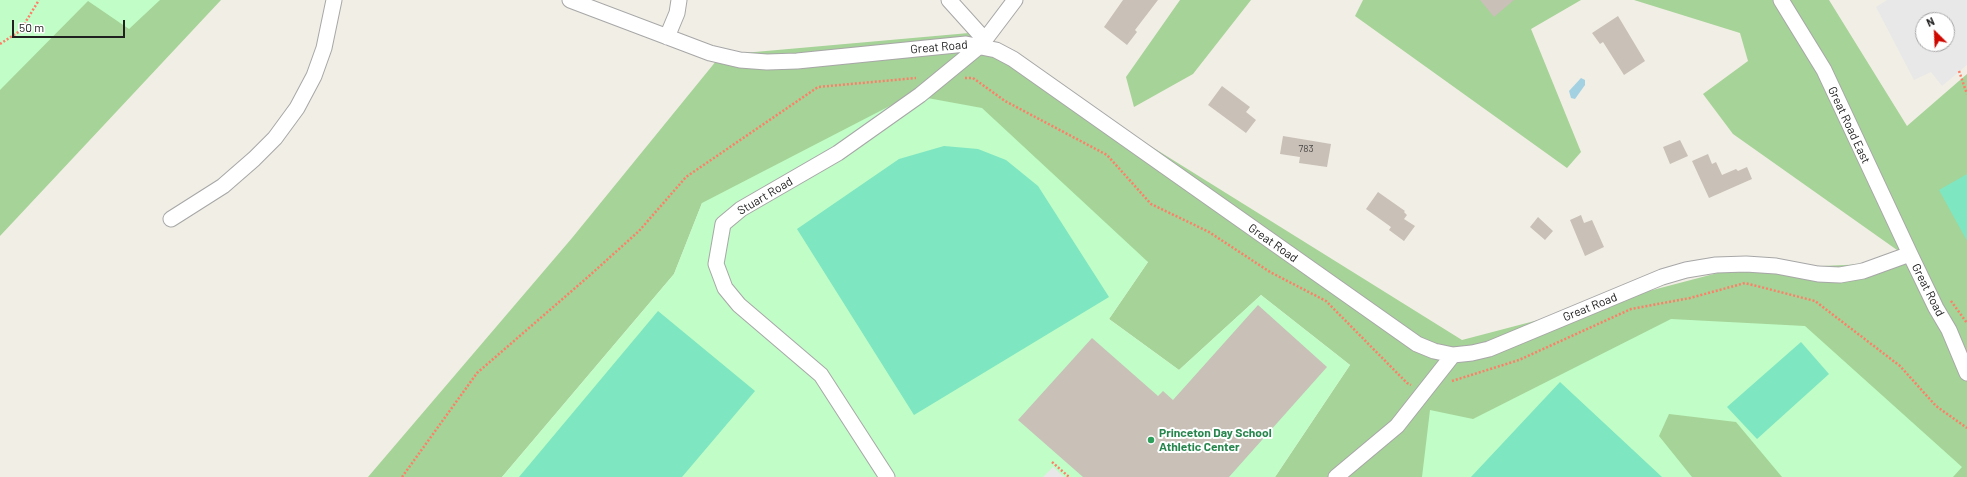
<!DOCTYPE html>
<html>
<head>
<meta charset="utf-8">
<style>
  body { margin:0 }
  #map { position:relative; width:1967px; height:477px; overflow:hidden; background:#f1eee5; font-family:Barlow,sans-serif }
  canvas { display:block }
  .north { position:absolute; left:1915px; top:12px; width:40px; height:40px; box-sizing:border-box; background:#fff; border:1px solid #a6a6a6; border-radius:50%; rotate:336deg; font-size:11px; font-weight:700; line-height:16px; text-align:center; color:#202020 }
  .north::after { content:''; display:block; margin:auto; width:14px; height:18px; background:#cf0800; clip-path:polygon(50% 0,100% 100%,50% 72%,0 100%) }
  .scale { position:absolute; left:12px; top:20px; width:113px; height:18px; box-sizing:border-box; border:2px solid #202020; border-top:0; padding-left:5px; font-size:12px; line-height:14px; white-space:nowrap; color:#202020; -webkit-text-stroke:3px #fff; paint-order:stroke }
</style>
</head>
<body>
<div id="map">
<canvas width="1967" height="477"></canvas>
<div class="north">N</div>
<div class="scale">50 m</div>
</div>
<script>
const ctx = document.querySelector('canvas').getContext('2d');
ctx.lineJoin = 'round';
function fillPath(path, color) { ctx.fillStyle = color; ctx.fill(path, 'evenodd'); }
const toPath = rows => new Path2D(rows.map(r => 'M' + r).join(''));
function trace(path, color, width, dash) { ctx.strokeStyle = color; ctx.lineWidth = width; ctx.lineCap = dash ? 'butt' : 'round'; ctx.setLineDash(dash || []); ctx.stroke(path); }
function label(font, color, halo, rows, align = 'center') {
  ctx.font = font + ' Barlow,sans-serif'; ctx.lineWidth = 4; ctx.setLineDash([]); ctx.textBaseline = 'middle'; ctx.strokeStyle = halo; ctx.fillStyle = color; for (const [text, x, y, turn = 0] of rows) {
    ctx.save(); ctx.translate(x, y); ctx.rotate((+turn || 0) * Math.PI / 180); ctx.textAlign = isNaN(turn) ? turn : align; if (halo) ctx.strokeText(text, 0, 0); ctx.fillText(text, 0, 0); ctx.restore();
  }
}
const forest = toPath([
  [0,0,221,0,0,236],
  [1180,0,1251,0,1193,74,1134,107,1126,77],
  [1363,0,1581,0,1531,29,1581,152,1567,168,1355,16],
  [1634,0,1829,0,1907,126,1967,74,1967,477,1275,477,1350,365,1261,295,1179,370,1109,319,1148,262,702,203,674,274,502,477,368,477,572,238,721,55,969,33,1462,340,1729,270,1914,262,1733,134,1703,94,1748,61,1740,33]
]);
const park = toPath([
  [0,0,160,0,129,29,88,1,0,90],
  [911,95,982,108,1148,262,1109,319,1179,370,1261,295,1350,365,1275,477,502,477,674,274,702,203],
  [1671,319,1805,326,1962,467,1953,477,1782,477,1736,422,1669,414,1659,436,1692,477,1422,477,1430,410,1473,419]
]);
const pitch = toPath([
  [944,146,978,149,1006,160,1038,186,1109,297,914,415,797,229,899,159],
  [1967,174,1967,241,1939,190],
  [658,311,755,391,682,477,519,477],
  [1801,342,1829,374,1757,439,1727,407],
  [1560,382,1662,477,1471,477]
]);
const parking = toPath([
  [1887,0,1967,0,1967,65,1942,86,1931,72,1914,80,1876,7],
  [1923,20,1947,20,1947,44,1923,44],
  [1053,467,1064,477,1043,477]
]);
const water = toPath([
  [1581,78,1585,80,1585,85,1575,99,1571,98,1569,91]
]);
const building = toPath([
  [1123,0,1158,0,1135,30,1137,32,1127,45,1104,27],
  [1480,0,1514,0,1494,17],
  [1618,16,1645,61,1624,75,1603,42,1600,44,1592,33],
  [1222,86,1250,107,1246,112,1256,120,1246,133,1208,105],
  [1283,136,1331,144,1327,167,1299,163,1300,157,1280,154],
  [1680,140,1688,156,1670,164,1663,147],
  [1708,154,1712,164,1716,162,1722,175,1736,169,1738,171,1747,167,1752,179,1709,198,1692,161],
  [1378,192,1405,211,1404,212,1407,215,1404,219,1415,226,1404,241,1389,230,1391,227,1366,209],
  [1581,215,1584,223,1592,220,1604,247,1585,256,1570,220],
  [1538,217,1553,231,1545,240,1530,227],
  [1258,305,1327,367,1229,477,1083,477,1018,420,1092,338,1158,396,1163,391,1173,400]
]);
const path = toPath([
  [0,44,20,31,39,0],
  [1959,71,1967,94],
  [965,78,973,78,1005,101,1107,155,1151,204,1209,232,1270,272,1326,301,1407,383,1411,385],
  [1951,301,1967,323],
  [1452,381,1519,360,1631,309,1690,298,1745,283,1815,301,1900,366,1936,406,1967,428],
  [1052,462,1069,477],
  [402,477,477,373,589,276,639,231,686,177,818,87,916,78]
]);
const minor = toPath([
  [570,0,710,53,740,60,767,62,797,61,966,44,996,50,1013,59,1417,344,1434,351,1453,355,1472,353,1489,349,1662,277,1686,270,1716,265,1746,264,1776,266,1818,274,1840,275,1863,271,1910,254],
  [949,0,985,40],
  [1781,0,1824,70,1910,254,1936,308,1949,330,1967,373],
  [667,37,677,13,679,0],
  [171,219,223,186,254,159,275,138,297,108,314,76,324,48,334,0],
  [887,477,821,375,739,305,725,288,716,264,723,224,741,209,838,153,920,95,981,45,1015,0],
  [1336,477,1397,426,1453,355]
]);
const markers = [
  [1151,440,4,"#2e9e5b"]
];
const numberNames = [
  ["783",1306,149]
];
const streetNames = [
  ["Great Road",939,47,-5],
  ["Great Road East",1849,125,65],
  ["Stuart Road",765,196,-31],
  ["Great Road",1273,243,35],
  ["Great Road",1928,290,63],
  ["Great Road",1590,307,-22]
];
const leisureNames = [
  ["Princeton Day School",1159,433],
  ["Athletic Center",1159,447]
];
fillPath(forest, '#a6d397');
fillPath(park, '#c0fdc7');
fillPath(pitch, '#7ee6c1');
fillPath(parking, '#e8e8e8');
fillPath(water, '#a3d1e2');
fillPath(building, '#c9c0b8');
trace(minor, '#a7a7a7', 17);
trace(path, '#ff7e68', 2.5, [2, 2]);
trace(minor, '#fff', 15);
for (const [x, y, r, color] of markers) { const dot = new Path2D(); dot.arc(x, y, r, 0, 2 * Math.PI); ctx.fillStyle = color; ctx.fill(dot); trace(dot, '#fff', 1.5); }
label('10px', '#4a4846', null, numberNames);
label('12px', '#202020', '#fff', streetNames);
label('bold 12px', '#27864d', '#fff', leisureNames, 'left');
</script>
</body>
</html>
